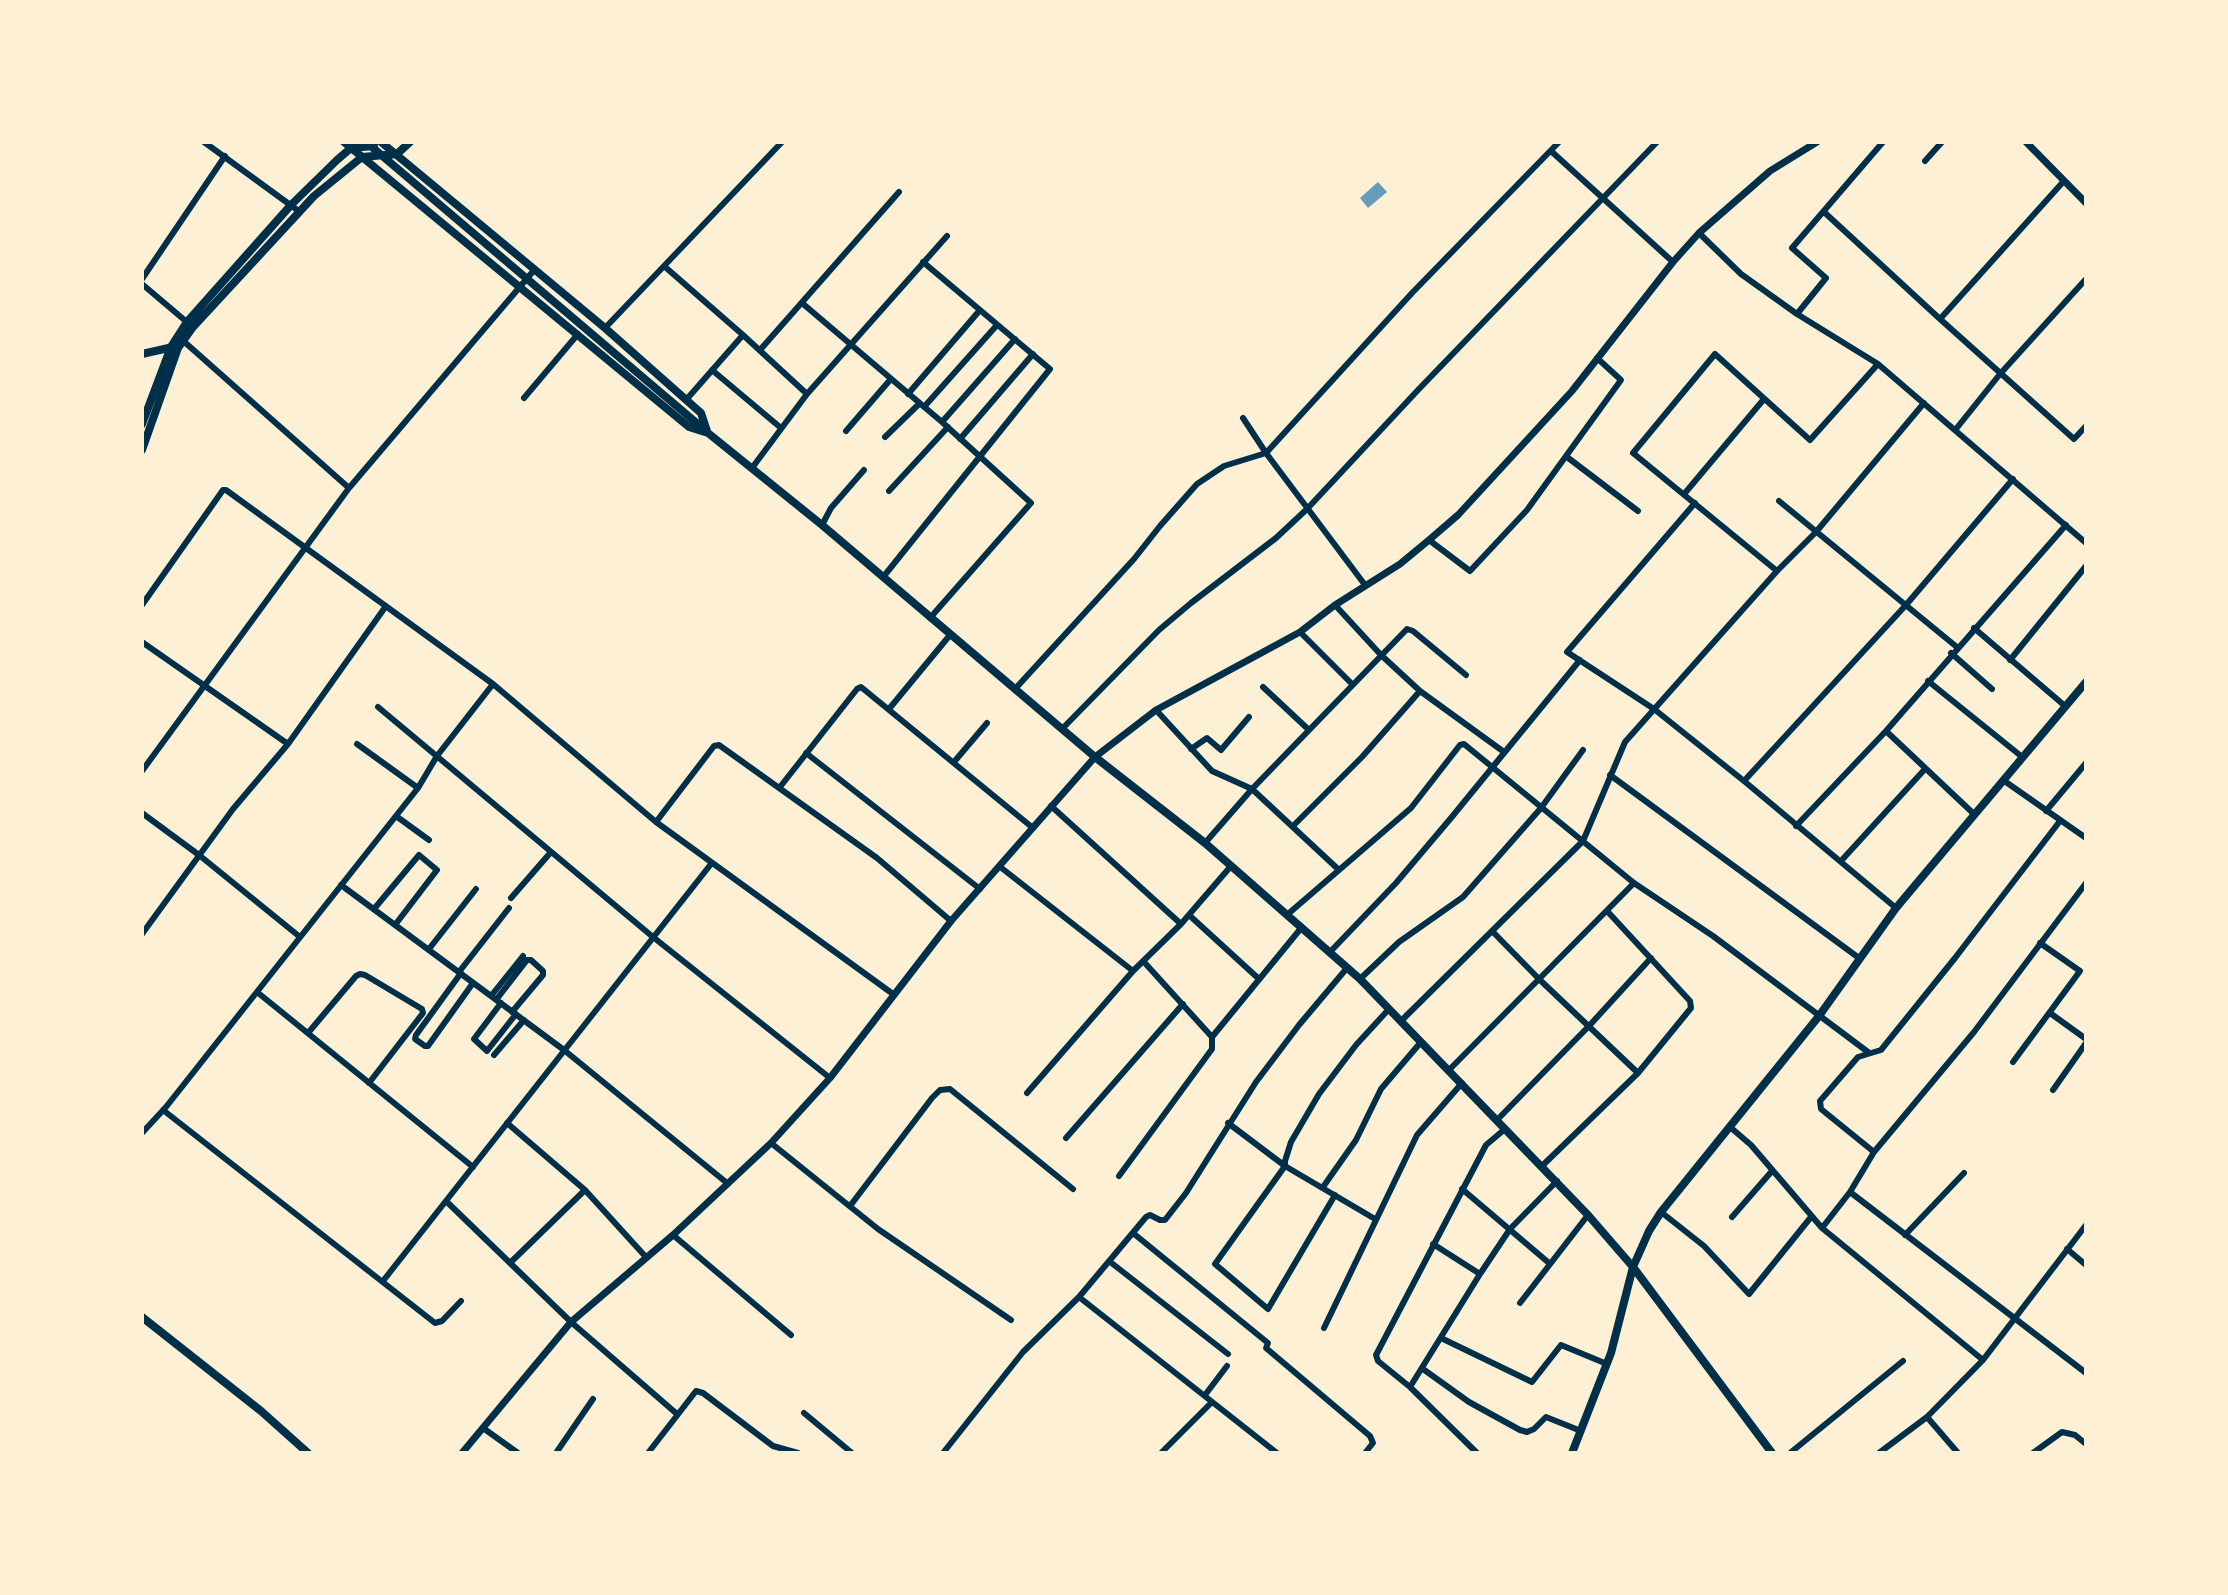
<!DOCTYPE html>
<html>
<head>
<meta charset="utf-8">
<style>
  body { margin:0 }
  #map { position:relative; width:2228px; height:1595px; overflow:hidden; background:#fdf0d5; font-family:Ubuntu,sans-serif }
  canvas { display:block }
  .frame { position:absolute; inset:0; border:144px solid #fdf0d5; pointer-events:none }
</style>
</head>
<body>
<div id="map">
<canvas width="2228" height="1595"></canvas>
<div class="frame"></div>
</div>
<script>
const ctx = document.querySelector('canvas').getContext('2d');
ctx.lineJoin = 'round';
function fillPath(path, color) { ctx.fillStyle = color; ctx.fill(path, 'evenodd'); }
const toPath = rows => new Path2D(rows.map(r => 'M' + r).join(''));
function trace(path, color, width, dash) { ctx.strokeStyle = color; ctx.lineWidth = width; ctx.lineCap = dash ? 'butt' : 'round'; ctx.setLineDash(dash || []); ctx.stroke(path); }
const water = toPath([
  [1378,182,1387,192,1368,208,1360,198]
]);
const minor = toPath([
  [204,142,300,212],
  [1551,151,1673,262],
  [1925,161,1942,142],
  [1824,212,1940,319,2074,439,2086,426],
  [1699,233,1741,274,1797,314,1878,364,2086,543],
  [664,266,743,335,807,394],
  [142,279,225,156],
  [142,284,188,323],
  [802,303,942,422,1031,503,930,618],
  [1797,314,1826,278,1792,248,1883,142],
  [1940,319,2063,182],
  [605,328,782,142],
  [180,338,349,488],
  [760,350,899,192],
  [712,370,781,428],
  [908,394,980,310],
  [524,398,578,334],
  [686,400,743,335],
  [924,407,997,325],
  [1243,418,1266,453,1365,585],
  [942,422,1015,339],
  [1956,429,2000,374,2086,279],
  [846,431,890,380],
  [885,437,919,404],
  [960,439,1033,354],
  [1567,457,1638,511],
  [752,468,807,394,947,236],
  [889,491,948,427],
  [1685,493,1764,399],
  [1779,501,1958,648],
  [1695,503,1567,652,1654,709,1744,781,1896,908],
  [822,525,831,508,864,470],
  [1429,540,1470,571,1527,510,1621,380,1597,358],
  [1777,571,1633,453,1715,354,1810,440,1878,364],
  [884,576,1050,369,923,262],
  [142,605,223,490,226,490,493,684,656,822,893,994],
  [1335,605,1381,655,1420,691,1504,752],
  [1974,628,2065,706],
  [1300,632,1352,684],
  [142,642,288,744],
  [1951,653,1992,689],
  [2010,660,2086,566],
  [1928,681,2021,756],
  [1263,687,1309,730],
  [1015,689,1134,559,1160,526,1197,484,1224,466,1266,453,1412,293,1559,142],
  [378,707,653,937,830,1078],
  [889,709,950,635],
  [1156,710,1212,771,1252,789,1339,870],
  [1062,729,1159,630,1191,603,1276,538,1307,509,1418,390,1657,142],
  [1886,731,1975,815],
  [357,744,418,788],
  [1191,749,1207,738,1221,750,1249,717],
  [806,753,980,889],
  [954,762,987,723],
  [142,771,349,488,535,269],
  [1610,775,1859,958],
  [2003,780,2086,838],
  [1744,781,1906,605,2013,479],
  [780,787,857,689,861,687,1033,828],
  [1051,806,1181,924],
  [2046,811,2086,763],
  [142,813,199,855,300,937],
  [396,816,429,840],
  [656,822,714,746,719,745,877,858,951,921],
  [1293,826,1362,757,1420,691],
  [1796,826,1886,731,2066,525],
  [1205,843,1252,789,1407,629,1413,631,1466,675],
  [1841,861,1925,769],
  [999,866,1133,971],
  [341,885,564,1050,727,1183],
  [511,898,551,852],
  [374,909,419,855,437,870,395,925],
  [1288,914,1411,808,1460,745,1464,744,1634,883,1713,936,1868,1052],
  [1189,915,1259,979],
  [1492,931,1540,980,1638,1073],
  [142,934,233,809,288,744,386,606],
  [429,949,476,889],
  [1330,952,1396,883,1451,818,1580,660],
  [1144,962,1212,1037],
  [459,972,509,908],
  [461,973,416,1035,415,1039,425,1046,428,1046,473,983],
  [1360,979,1399,942,1463,897,1541,808,1583,750],
  [257,992,473,1167],
  [491,996,523,956],
  [496,1000,527,960,531,960,543,971,543,975,512,1012],
  [501,1003,474,1039,487,1051,516,1014],
  [2050,1013,2086,1039],
  [1401,1021,1583,841,1625,742,1777,571,1816,532,1924,403],
  [308,1033,356,976,360,974,365,975,422,1009,423,1013,369,1083],
  [494,1055,524,1020],
  [2013,1062,2080,971,2040,943],
  [1449,1070,1634,883],
  [2053,1090,2086,1043],
  [1027,1093,1133,971,1181,924,1231,866],
  [163,1110,435,1323,442,1321,461,1301],
  [1497,1120,1589,1026,1651,958],
  [507,1123,585,1190,645,1256],
  [1228,1123,1285,1166,1375,1219],
  [1730,1127,1751,1145,1822,1228,1983,1360],
  [142,1133,166,1107,418,788,437,756,493,684],
  [1066,1138,1183,1004],
  [771,1143,878,1229,1011,1320],
  [1874,1152,1821,1109,1820,1101,1858,1057,1881,1050,1955,958,2060,821],
  [1543,1165,1638,1073,1691,1008,1690,1001,1608,912],
  [1119,1176,1212,1049,1212,1037,1302,927],
  [1323,1187,1356,1140,1381,1089,1421,1042],
  [1462,1189,1549,1263],
  [1850,1192,2086,1373],
  [1335,1195,1268,1309,1215,1264,1285,1166,1285,1161,1291,1142,1319,1094,1356,1045,1389,1009],
  [446,1201,571,1322,677,1414],
  [850,1206,932,1098,940,1090,950,1089,1073,1189],
  [1661,1212,1704,1246,1749,1294,1811,1217],
  [1732,1217,1772,1171],
  [1822,1228,1850,1192,1874,1152,1974,1032,2086,883],
  [1133,1233,1268,1343,1266,1348,1370,1436,1373,1443,1365,1453],
  [673,1235,791,1335],
  [1905,1235,1964,1173],
  [1433,1244,1480,1274],
  [2067,1249,2086,1265],
  [1109,1261,1228,1354],
  [511,1262,585,1190],
  [383,1281,711,864],
  [1079,1297,1277,1453],
  [1520,1303,1588,1215],
  [1324,1328,1417,1135,1462,1083],
  [1441,1338,1532,1382,1561,1345,1607,1364],
  [1423,1369,1469,1402,1520,1430,1527,1432,1534,1429,1546,1417,1581,1431],
  [1410,1387,1480,1274,1510,1229,1557,1181],
  [1205,1395,1227,1366],
  [804,1413,852,1453],
  [1927,1417,1958,1453],
  [483,1428,518,1453],
  [556,1453,593,1399],
  [648,1453,696,1391,703,1393,773,1446,798,1453],
  [943,1453,1023,1352,1079,1297,1146,1217,1150,1215,1160,1220,1165,1220,1186,1193,1256,1082,1299,1025,1347,968],
  [1161,1453,1212,1402],
  [1477,1453,1410,1387,1378,1361,1376,1355,1486,1145,1505,1129],
  [1790,1453,1903,1361],
  [1879,1453,1927,1417,1983,1360,2086,1225],
  [2033,1453,2062,1432,2075,1435,2086,1444]
]);
const tertiary = toPath([
  [2026,142,2086,203],
  [462,1453,571,1322,673,1235,771,1143,830,1078,951,921,1095,757,1156,710,1300,632,1335,605,1400,564,1429,540,1458,515,1572,391,1673,262,1699,233,1770,171,1817,142]
]);
const secondary = toPath([
  [344,142,689,427,708,433,822,525,1095,757,1205,843,1360,979,1588,1215,1633,1267,1772,1453],
  [366,142,706,431],
  [381,142,605,328,701,413,707,431],
  [142,354,173,347],
  [142,424,171,347,187,322,291,205,337,160,351,148,374,146],
  [142,450,178,348,193,327,314,196,362,157,397,154,410,142],
  [142,1317,261,1411,308,1453],
  [1572,1453,1611,1353,1633,1267,1649,1231,1661,1212,1819,1016,1896,908,2086,682]
]);
fillPath(water, '#669bbc');
trace(minor, '#003049', 6);
trace(tertiary, '#003049', 7);
trace(secondary, '#003049', 8);
</script>
</body>
</html>
